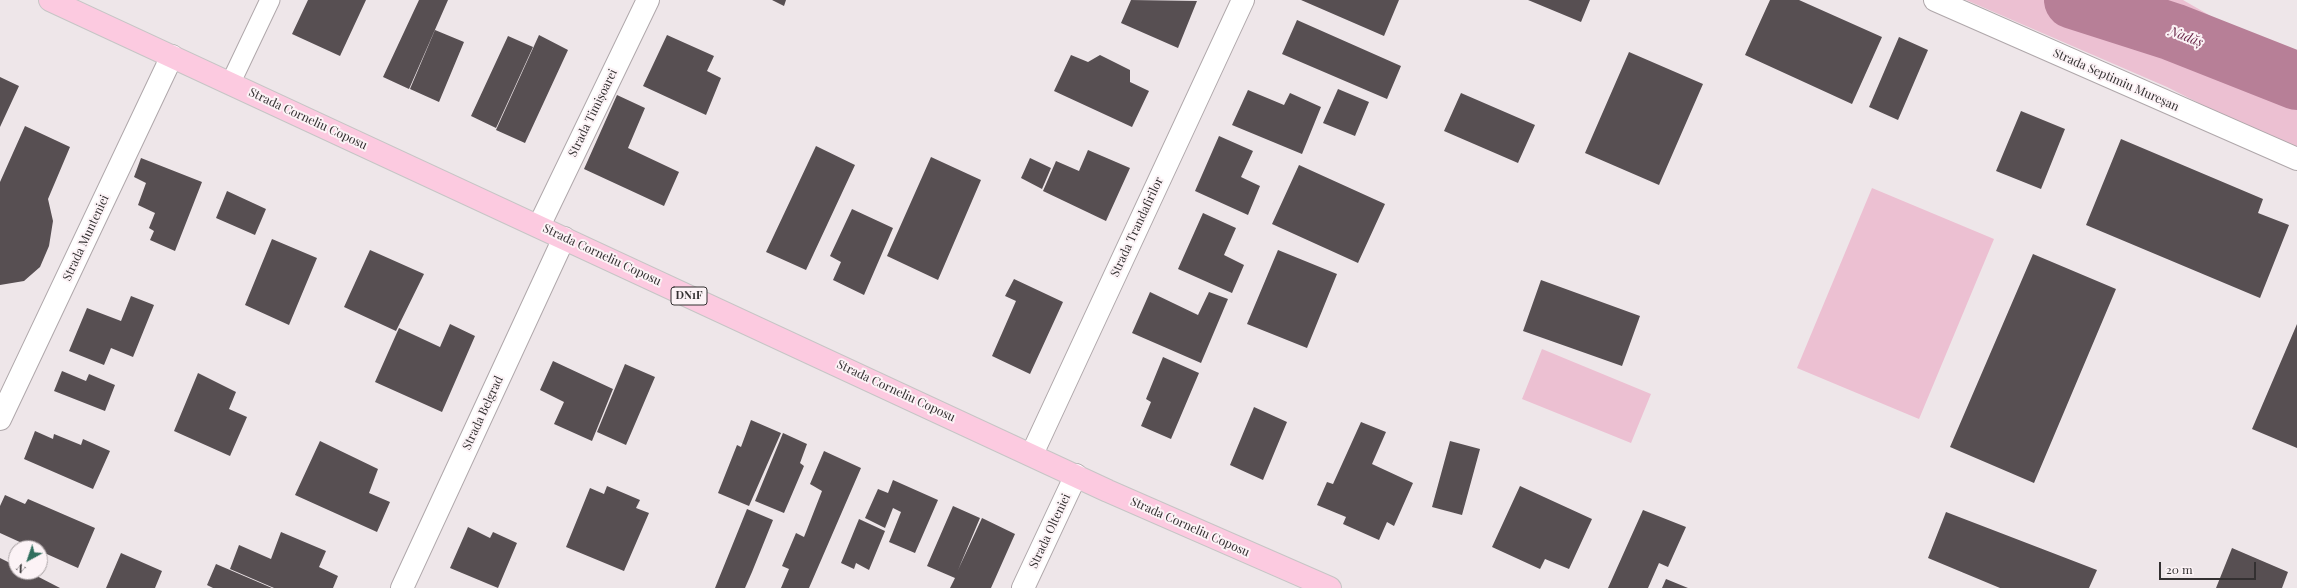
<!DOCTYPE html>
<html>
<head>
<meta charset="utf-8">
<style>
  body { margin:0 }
  #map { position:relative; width:2297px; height:588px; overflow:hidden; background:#eee6e9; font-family:"Playfair Display",serif }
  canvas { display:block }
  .north { position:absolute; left:8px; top:540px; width:40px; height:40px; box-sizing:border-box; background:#fcf3f6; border:1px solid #aca5a7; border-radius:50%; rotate:220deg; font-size:11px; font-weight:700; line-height:16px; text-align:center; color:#333031 }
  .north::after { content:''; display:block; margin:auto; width:14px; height:18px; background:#306f5e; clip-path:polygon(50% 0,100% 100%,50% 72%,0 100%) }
  .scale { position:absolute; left:2159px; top:562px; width:97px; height:18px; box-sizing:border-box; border:2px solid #333031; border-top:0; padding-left:5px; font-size:12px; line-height:14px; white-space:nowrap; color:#333031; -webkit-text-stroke:3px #fcf3f6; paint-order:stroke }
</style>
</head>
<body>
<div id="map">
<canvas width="2297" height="588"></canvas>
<div class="north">N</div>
<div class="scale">20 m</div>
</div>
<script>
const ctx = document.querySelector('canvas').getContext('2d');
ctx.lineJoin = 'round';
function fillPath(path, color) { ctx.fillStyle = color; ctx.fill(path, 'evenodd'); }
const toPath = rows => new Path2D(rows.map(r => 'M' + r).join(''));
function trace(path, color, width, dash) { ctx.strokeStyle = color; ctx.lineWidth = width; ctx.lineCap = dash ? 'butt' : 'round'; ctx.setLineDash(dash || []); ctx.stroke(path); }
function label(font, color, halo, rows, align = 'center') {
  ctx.font = font + ' "Playfair Display",serif'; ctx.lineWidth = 4; ctx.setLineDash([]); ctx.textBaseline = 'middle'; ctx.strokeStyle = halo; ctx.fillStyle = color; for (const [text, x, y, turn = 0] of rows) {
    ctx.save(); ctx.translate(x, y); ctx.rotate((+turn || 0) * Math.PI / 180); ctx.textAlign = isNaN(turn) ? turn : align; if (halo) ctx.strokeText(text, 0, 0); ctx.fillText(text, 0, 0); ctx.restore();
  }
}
const green = toPath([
  [1966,0,2183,0,2249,38,2297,61,2297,147,2246,127,2167,87],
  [1872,188,1994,239,1919,419,1797,368],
  [1542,349,1651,394,1631,443,1522,399]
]);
const river = toPath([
  [2073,0,2173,32,2297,81]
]);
const building = toPath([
  [308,0,366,0,340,56,292,34],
  [419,0,448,0,409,89,383,77],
  [772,0,786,0,784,6],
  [1131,0,1197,1,1178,48,1121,23],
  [1301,0,1399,0,1384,36],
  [1528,0,1590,0,1581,22],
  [1770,0,1799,0,1882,37,1852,104,1745,55],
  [1297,20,1401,66,1387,99,1282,54],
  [435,30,464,42,439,102,410,89],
  [539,35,568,50,525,143,496,130],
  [667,35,714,56,707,71,721,78,706,115,643,86],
  [508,36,533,47,496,128,471,116],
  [1899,37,1928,50,1898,120,1869,107],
  [1629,52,1703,84,1659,185,1585,153],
  [1071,55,1088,62,1100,55,1130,70,1130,82,1149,91,1132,127,1054,91],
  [0,77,19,86,0,127],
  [1338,89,1369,102,1355,136,1323,123],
  [1248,90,1284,105,1290,93,1321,107,1302,154,1232,125],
  [1461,93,1535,125,1518,163,1444,131],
  [617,95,645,108,628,148,679,172,664,206,584,169],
  [2021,111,2065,129,2041,189,1996,171],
  [25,126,70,147,48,199,53,221,49,246,40,267,24,281,0,285,0,182],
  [1219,136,1253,151,1241,177,1260,186,1248,215,1195,191],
  [2121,139,2263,199,2258,213,2289,225,2260,298,2086,225],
  [816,146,855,165,806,270,766,252],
  [1088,150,1130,168,1106,221,1043,191,1056,161,1079,171],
  [931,157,981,180,938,280,887,256],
  [141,158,202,182,175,251,150,240,154,231,149,228,155,213,138,205,146,183,134,177],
  [1030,158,1051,168,1042,189,1021,178],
  [1299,165,1385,204,1358,263,1272,224],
  [227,191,266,209,255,235,216,218],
  [852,209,893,228,864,295,833,280,841,262,830,256],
  [1203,213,1236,228,1224,255,1244,265,1232,293,1178,269],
  [272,239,317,258,289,325,245,305],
  [370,250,424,274,396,331,344,307],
  [1278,250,1337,274,1307,348,1247,324],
  [2033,254,2116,289,2034,483,1950,447],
  [1014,279,1063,302,1030,374,992,356,1016,301,1005,296],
  [1541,280,1640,316,1622,366,1523,331],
  [1150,292,1198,315,1209,292,1228,299,1201,363,1132,333],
  [131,296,154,305,133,357,111,348,104,365,69,351,87,308,121,321],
  [450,324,475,336,442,412,375,382,399,328,440,347],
  [2297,324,2297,448,2252,429],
  [1163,357,1199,373,1171,439,1141,426,1151,402,1146,399],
  [553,361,613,389,592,441,554,424,564,402,540,390],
  [625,364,655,377,626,445,597,432],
  [62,371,86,381,89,374,115,385,105,411,54,391],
  [198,373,236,392,229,409,247,417,230,456,174,431],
  [1254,407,1287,422,1263,480,1230,465],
  [751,420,781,433,749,506,718,493,737,445,741,447],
  [1361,422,1386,432,1372,464,1413,483,1394,526,1387,522,1379,540,1343,524,1346,517,1317,505,1327,482,1333,484],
  [35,431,53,439,54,434,81,445,83,439,110,451,93,489,24,459],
  [783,433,807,444,800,463,804,466,784,513,755,501],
  [320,441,378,469,369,493,390,502,377,532,295,495],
  [1450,441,1480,449,1462,515,1432,507],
  [824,451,861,468,809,588,781,588,789,569,782,566,796,533,804,537,822,491,810,484],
  [893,480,938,500,915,553,889,542,901,512,893,508,885,528,865,518,878,489,888,493],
  [607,486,640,500,636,508,649,513,624,571,566,547,590,488,604,494],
  [1520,486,1592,519,1569,569,1545,559,1540,569,1492,547],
  [5,495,25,504,28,499,95,528,78,568,40,551,40,548,33,548,0,533,0,506],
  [953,506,980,518,958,570,982,518,1015,534,991,588,950,588,955,578,927,566],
  [747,509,773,520,752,572,745,588,715,588],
  [1643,510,1686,527,1668,567,1659,563,1648,588,1608,588],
  [1946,512,2097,570,2089,588,2000,588,1928,558],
  [859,519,885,531,869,570,856,563,854,569,841,563],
  [468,527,490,538,493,532,517,543,498,588,450,568],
  [281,532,326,551,319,567,338,576,333,588,274,588,230,569,239,545,271,559],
  [2232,548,2288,572,2282,588,2216,588],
  [121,553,162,571,155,588,106,588],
  [0,558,16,566,16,572,29,572,60,588,0,588],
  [216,564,272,588,213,588,207,585],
  [1666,579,1688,588,1662,588]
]);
const lane = toPath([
  [231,82,270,0]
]);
const street = toPath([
  [1935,0,2297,159],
  [539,226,648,0],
  [0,419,172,56],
  [1032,454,1243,0],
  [402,588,564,238],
  [1023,588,1076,475]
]);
const primary = toPath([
  [50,0,1108,491,1330,588]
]);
const shields = [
  [689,296,36]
];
const shieldNames = [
  ["DN1F",689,296]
];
const streetNames = [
  ["Strada Septimiu Mureșan",2116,80,24],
  ["Strada Timișoarei",593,113,-64],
  ["Strada Corneliu Coposu",308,119,25],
  ["Strada Trandafirilor",1137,227,-65],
  ["Strada Munteniei",86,238,-65],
  ["Strada Corneliu Coposu",602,255,25],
  ["Strada Corneliu Coposu",896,391,25],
  ["Strada Belgrad",483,413,-65],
  ["Strada Corneliu Coposu",1190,527,24],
  ["Strada Olteniei",1050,531,-65]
];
const waterNames = [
  ["Nadăș",2186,37,21]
];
fillPath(green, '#ecc0d2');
trace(river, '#b77f97', 58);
fillPath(building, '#574f52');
trace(lane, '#afa7aa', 21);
trace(street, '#afa7aa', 24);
trace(primary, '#c6c5c5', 24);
trace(lane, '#fff', 19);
trace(street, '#fff', 22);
trace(primary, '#fccae0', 22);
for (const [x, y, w] of shields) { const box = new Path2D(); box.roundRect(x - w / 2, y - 9, w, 18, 3); ctx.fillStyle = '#fcf3f6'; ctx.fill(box); trace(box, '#333031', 1); }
label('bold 11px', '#333031', null, shieldNames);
label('12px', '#333031', '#fcf3f6', streetNames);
label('italic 13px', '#641f42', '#fcf3f6', waterNames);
</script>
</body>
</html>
